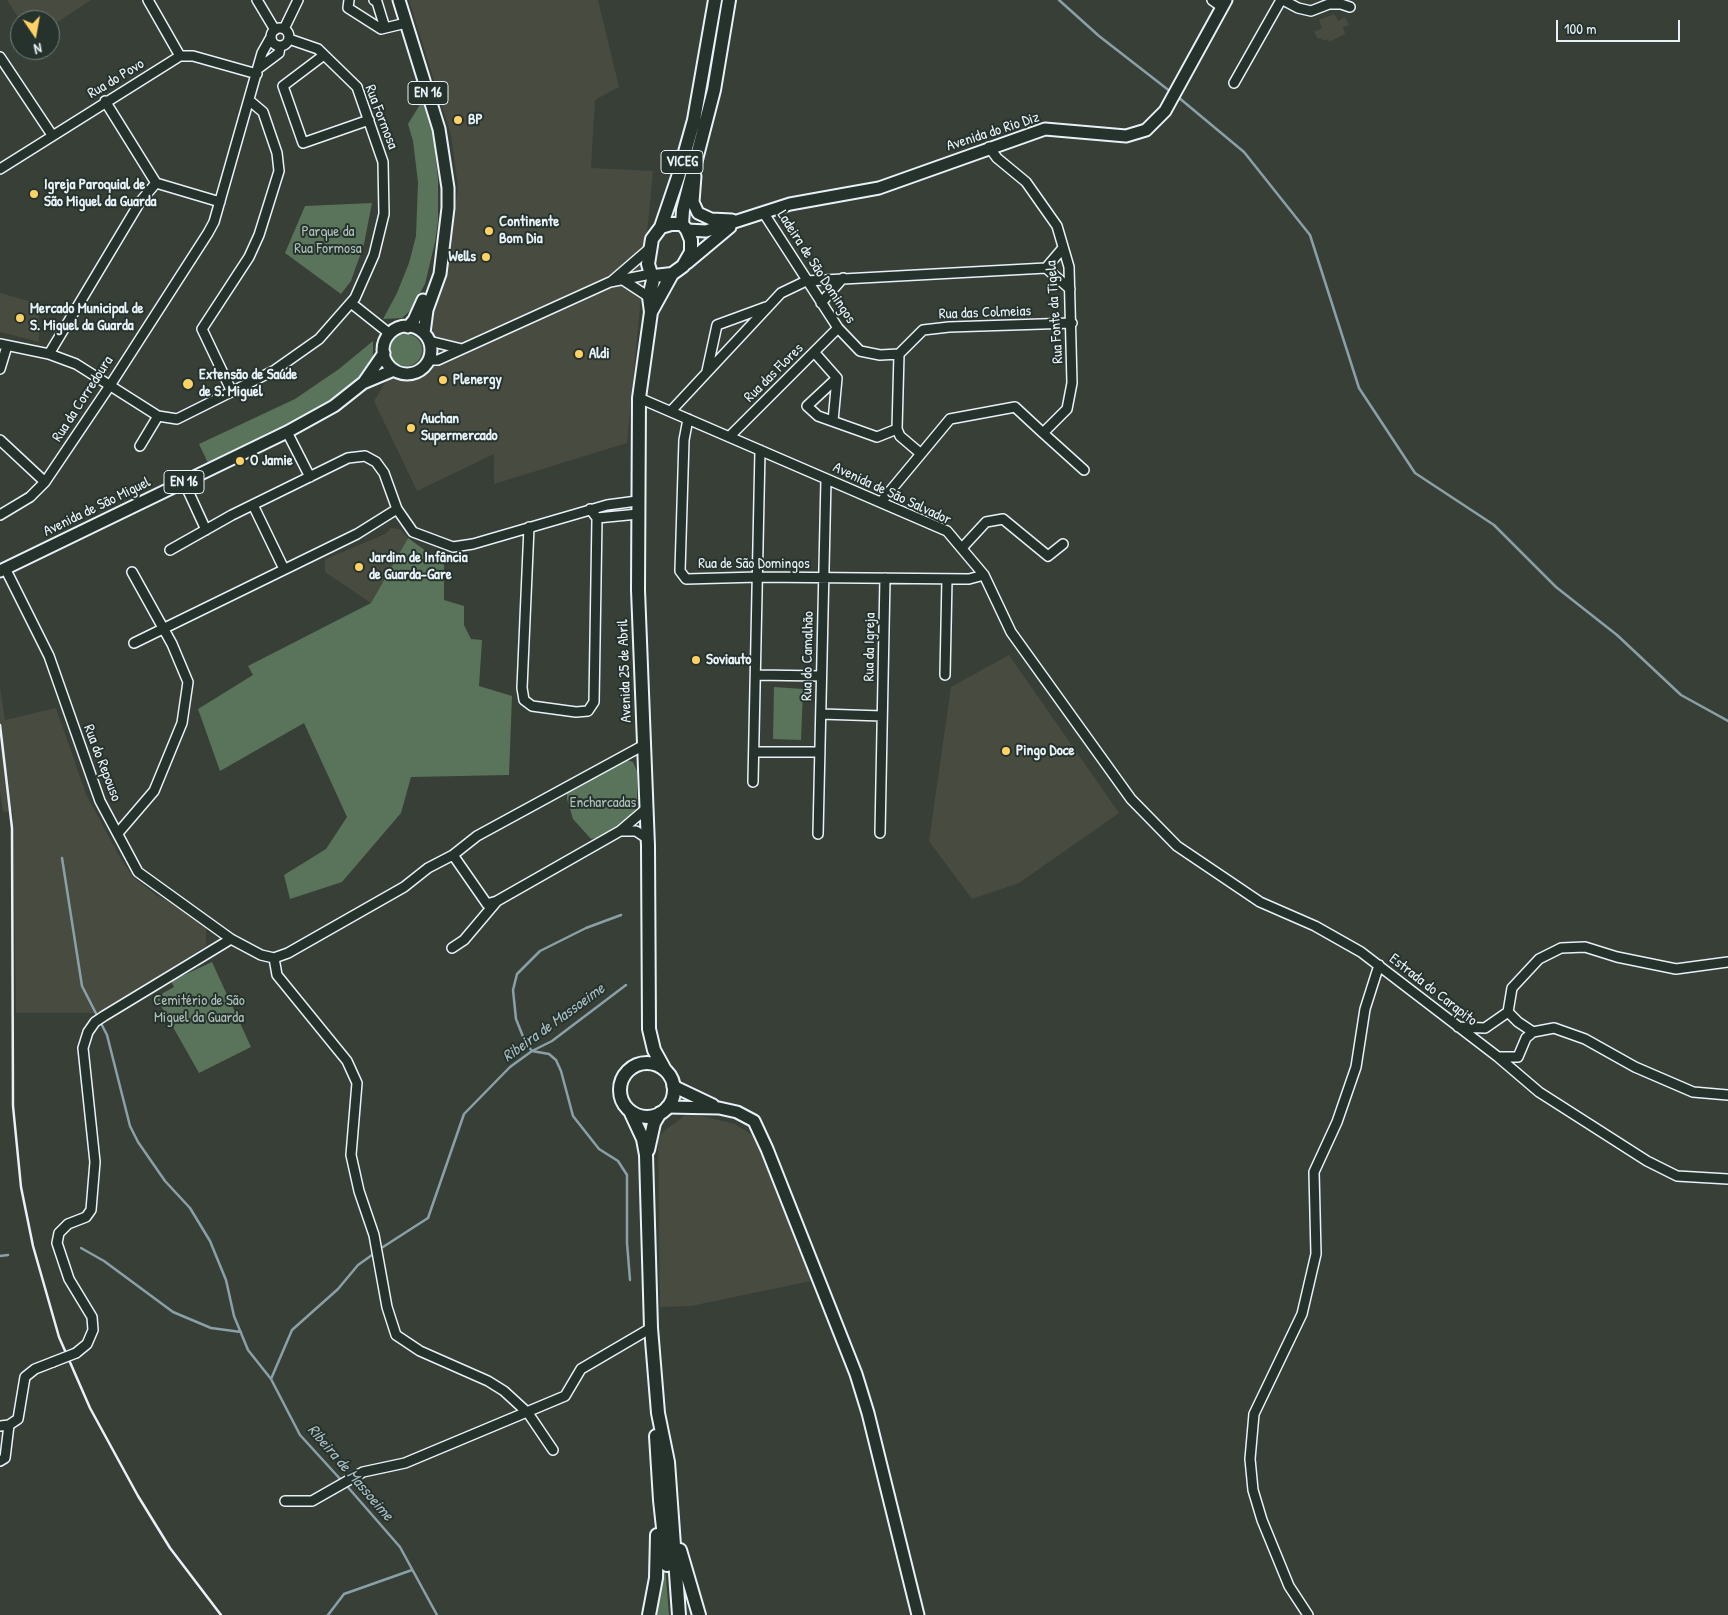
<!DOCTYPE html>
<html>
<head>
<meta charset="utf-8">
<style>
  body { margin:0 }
  #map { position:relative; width:1728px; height:1615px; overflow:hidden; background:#383f36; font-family:"Patrick Hand",sans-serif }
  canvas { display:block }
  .north { position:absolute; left:10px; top:10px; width:50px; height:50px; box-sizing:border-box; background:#26332d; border:1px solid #747f7e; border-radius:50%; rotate:168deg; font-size:14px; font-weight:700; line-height:20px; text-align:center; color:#e8f1f8 }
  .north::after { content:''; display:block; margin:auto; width:18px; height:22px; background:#ffd166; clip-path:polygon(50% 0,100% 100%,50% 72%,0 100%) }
  .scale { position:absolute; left:1556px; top:20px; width:124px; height:22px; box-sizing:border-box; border:2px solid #e8f1f8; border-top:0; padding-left:6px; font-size:15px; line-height:18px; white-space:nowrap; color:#e8f1f8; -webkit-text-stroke:4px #26332d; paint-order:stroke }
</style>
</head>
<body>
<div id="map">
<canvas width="1728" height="1615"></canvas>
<div class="north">N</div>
<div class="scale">100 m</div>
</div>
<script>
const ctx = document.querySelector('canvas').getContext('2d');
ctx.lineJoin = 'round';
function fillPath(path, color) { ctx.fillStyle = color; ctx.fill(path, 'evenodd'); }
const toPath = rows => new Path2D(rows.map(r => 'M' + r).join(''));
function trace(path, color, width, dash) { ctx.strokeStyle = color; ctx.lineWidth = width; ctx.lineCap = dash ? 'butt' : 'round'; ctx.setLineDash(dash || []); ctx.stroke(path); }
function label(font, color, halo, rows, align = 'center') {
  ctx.font = font + ' "Patrick Hand",sans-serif'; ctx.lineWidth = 4; ctx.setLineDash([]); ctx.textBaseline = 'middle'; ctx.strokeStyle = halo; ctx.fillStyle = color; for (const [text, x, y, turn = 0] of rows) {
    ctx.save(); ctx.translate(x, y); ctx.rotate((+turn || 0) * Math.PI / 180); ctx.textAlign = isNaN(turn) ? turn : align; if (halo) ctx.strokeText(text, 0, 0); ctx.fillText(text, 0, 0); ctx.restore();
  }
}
const built = toPath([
  [7,0,91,0,50,27,50,20,20,20],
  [409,0,598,0,619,87,595,100,591,168,653,171,627,443,494,484,494,454,417,491,374,401,432,306,452,236,458,187,451,135],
  [1334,14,1338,21,1345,17,1349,25,1343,27,1345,34,1329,42,1328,39,1323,41,1322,38,1318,39,1314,32,1322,28,1319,20],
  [0,293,39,304,39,342,0,332],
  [391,528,400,529,408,538,371,603,325,572,325,560,328,558,385,534],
  [1009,655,1119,813,1019,883,972,899,929,841,951,687],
  [0,687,5,720,56,708,86,794,121,859,133,877,156,895,186,911,206,925,206,946,100,1013,16,1013,13,811,3,812,0,791],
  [688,1113,735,1124,755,1137,767,1159,816,1280,691,1306,660,1307,658,1138,663,1132]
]);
const green = toPath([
  [424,98,432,128,438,178,438,222,435,242,425,284,411,310,402,318,383,319,397,293,409,263,416,236,418,182,413,141,408,124],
  [372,203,364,244,351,281,341,294,285,253,305,206],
  '390 350a16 16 0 1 1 32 0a16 16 0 1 1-32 0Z',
  [373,341,373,361,364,376,331,405,208,463,199,444,295,399,339,369],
  [408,538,444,564,444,600,464,606,464,625,471,639,482,640,479,686,512,696,509,775,411,777,401,813,342,882,290,899,284,875,326,849,347,817,304,723,220,771,198,709,253,675,248,666,371,603],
  [774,687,803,689,801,740,773,739],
  [620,758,633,762,637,771,637,798,634,819,614,834,591,839,573,819,567,799,567,787],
  [212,962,251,1047,199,1073,156,997,174,987,171,981],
  [664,1553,669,1615,655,1615,658,1605]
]);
const stream = toPath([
  [1059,0,1099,36,1171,92],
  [1178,97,1244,152,1310,235,1359,388,1415,473,1494,525,1556,587,1617,635,1681,695,1728,721],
  [62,858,82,986,107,1035,130,1126,138,1142,165,1181,190,1208,210,1241,226,1280,234,1316,248,1350,271,1379],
  [621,915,586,928,540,951,517,974,513,990,516,1019,526,1044,532,1051,549,1054,556,1060,561,1071,573,1116,599,1149,618,1161,627,1175,627,1243,630,1280],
  [383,1247,428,1218,464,1114,510,1067,532,1051,552,1041,626,985],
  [81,1248,104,1261,173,1312,211,1328,241,1332],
  [0,1256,8,1255],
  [342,1481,300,1435,271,1379,292,1330,338,1289,358,1265,372,1255],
  [346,1485,400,1547,437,1615],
  [328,1615,344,1594,412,1570]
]);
const minor = toPath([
  [148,0,180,56],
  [257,0,275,30],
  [349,0,348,8,381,29,406,23],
  [374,0,377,2,385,28],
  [1212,0,1222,7],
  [1283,0,1298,8,1311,11,1329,4,1341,4,1350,7],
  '271 37a9 9 0 1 1 18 0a9 9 0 1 1-18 0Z',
  [284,29,298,0],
  [324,55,283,86,303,143,369,120],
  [0,57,52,135],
  [259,68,279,53,280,46],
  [1234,83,1281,0],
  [105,101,156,183,220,202],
  [0,169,180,56,193,56,257,74],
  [763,212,838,328,860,351,880,355,899,354],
  [1046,268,1070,289],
  [1046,268,1063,248],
  [623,280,649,297],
  [612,281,649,249],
  [351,303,390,334],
  [821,303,843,278],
  [429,341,462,349],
  [0,344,49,354,76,364,158,416,177,419,275,370,319,339,355,298,374,255,384,214,383,162,357,87,318,49,289,39],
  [814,352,837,378,807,406,818,416,877,437,897,429],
  [49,354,140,202,156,183],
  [429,360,438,360,610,282,651,274],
  [0,369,7,346],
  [707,371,717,325,766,307],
  [232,392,202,329,249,257,259,235,279,171,277,153,263,112,250,101],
  [639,398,947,531,984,575,1011,632,1131,799,1177,846,1260,902,1315,926,1361,952,1498,1057,1539,1092,1647,1161,1677,1176,1728,1179],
  [671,411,781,293,806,281,1046,268],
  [688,419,684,440,680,571,686,579,758,577,969,579,984,575],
  [833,421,837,378],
  [287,432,310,477],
  [1043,433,1084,470],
  [729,437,838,328],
  [0,440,45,482],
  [140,446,158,416],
  [920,453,900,436,897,429,899,354,923,330,949,327,1072,323],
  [184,482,206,530],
  [881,502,950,419,1015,407,1043,433,1067,409,1072,383,1069,267,1057,226,1026,182,997,158,989,147],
  [253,505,284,569],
  [0,515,30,497,45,482,111,384,208,233,214,222,262,53,271,37],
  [597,518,638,514],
  [529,527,522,688,524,700,532,706,576,712,588,711,594,702,597,518,590,509],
  [962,548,986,522,1003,519,1048,556,1063,544],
  [170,550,232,515,348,458,365,456,376,462,384,473,397,509,413,532,453,547,473,544,607,505,637,501],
  [5,568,49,656,100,801,138,872,231,939,261,955,274,958],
  [134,643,357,534,397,509],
  [756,675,821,676],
  [945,675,947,579],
  [821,714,882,716],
  [754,752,820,752],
  [753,782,760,450],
  [620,831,636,831,648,839],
  [118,833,154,791,182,723,188,682,172,644,132,572],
  [880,833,885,578],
  [818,834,826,479],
  [453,855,487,904,497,901,620,831,647,808],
  [452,948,464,940,497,901],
  [274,958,277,975,347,1061,357,1083,351,1155,359,1191,374,1235,387,1307,396,1335,420,1351,488,1381,504,1391,528,1413,553,1450],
  [274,958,288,953,404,887,428,868,453,855,477,836,644,745],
  [1728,962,1676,969,1617,957,1585,947,1561,948,1539,959,1512,988,1508,1012,1518,1022,1533,1032,1554,1028,1585,1039,1635,1067,1693,1092,1728,1095],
  [1458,1027,1485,1028,1508,1012],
  [1498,1057,1518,1057,1526,1038,1533,1032],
  [76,1353,87,1344,93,1330,92,1317,69,1279,57,1243,59,1233,68,1224,86,1217,91,1210,95,1162,83,1048,88,1032,95,1022,104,1016,231,939],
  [0,1426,9,1425,18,1419,25,1377,35,1369,53,1362],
  [0,1461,5,1458,9,1425],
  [285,1501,312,1501,363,1472,405,1463,565,1396,581,1369,651,1328],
  [1308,1615,1289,1586,1262,1520,1253,1490,1250,1459,1254,1414,1302,1314,1316,1254,1314,1172,1337,1122,1356,1067,1365,1009,1379,965]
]);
const major = toPath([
  [399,0,439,129,448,188,448,208,440,274,427,310,424,333],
  [695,176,693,202,698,213,711,219,732,220],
  [687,230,706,231,790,204,879,188,1045,129,1126,136,1146,130,1165,111,1226,0],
  [687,263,730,227],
  '383 350a24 24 0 1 1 48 0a24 24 0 1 1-48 0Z',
  [408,327,414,320,423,300],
  [364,382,384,353],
  [0,571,287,432,334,406,363,383,394,370],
  [673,1086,713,1105],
  [667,1107,719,1108,737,1112,754,1121,767,1149,856,1374,868,1413,918,1615]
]);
const highway = toPath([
  [671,224,682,224,687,230,691,240,691,252,683,266,672,274,654,276,651,274,648,264,652,239,661,227,671,224],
  [682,224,683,210,714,90,729,0],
  [661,227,678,177,694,120,715,0],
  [654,276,649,297,651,312,639,398,638,590,648,846,649,1029,654,1050,665,1070],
  [651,312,672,274],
  '620 1090a27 27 0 1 1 54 0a27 27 0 1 1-54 0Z',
  [630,1111,643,1139,646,1155,651,1328,658,1413,668,1462,679,1615],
  [648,1150,654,1123,660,1113],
  [656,1436,660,1500,667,1565],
  [680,1550,699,1615],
  [649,1615,656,1578,657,1535]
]);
const rail = toPath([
  [0,725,12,828,13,1106,21,1187,33,1246,59,1337,90,1408,138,1496,170,1548,221,1615]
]);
const minorBridge = toPath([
  [53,1362,76,1353]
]);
const markers = [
  [458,120,5,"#ffd166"],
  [34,194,5,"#ffd166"],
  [489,231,5,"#ffd166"],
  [486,257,5,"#ffd166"],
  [20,318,5,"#ffd166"],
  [579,354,5,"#ffd166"],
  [443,380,5,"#ffd166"],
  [188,384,6,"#ffd166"],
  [411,428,5,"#ffd166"],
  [240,461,5,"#ffd166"],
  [359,567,5,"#ffd166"],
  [696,660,5,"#ffd166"],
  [1006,751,5,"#ffd166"]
];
const shields = [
  [428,93,40],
  [682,162,42],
  [184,482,40]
];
const shieldNames = [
  ["EN 16",428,93],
  ["VICEG",682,162],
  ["EN 16",184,482]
];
const streetNames = [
  ["Rua do Povo",116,79,-31],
  ["Rua Formosa",381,117,69],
  ["Avenida do Rio Diz",993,132,-18],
  ["Ladeira de São Domingos",816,267,57],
  ["Rua Fonte da Tigela",1055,312,-94],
  ["Rua das Colmeias",985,313,-2],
  ["Rua das Flores",774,373,-45],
  ["Rua da Corredoura",83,399,-57],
  ["Avenida de São Salvador",892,494,25],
  ["Avenida de São Miguel",97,507,-26],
  ["Rua de São Domingos",754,564],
  ["Rua da Igreja",870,647,-89],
  ["Rua do Camalhão",808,656,-89],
  ["Avenida 25 de Abril",625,671,-92],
  ["Rua do Repouso",102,763,69],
  ["Estrada do Carapito",1433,990,38]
];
const poiNames = [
  ["BP",468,120],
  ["Igreja Paroquial de",44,185],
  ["São Miguel da Guarda",44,202],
  ["Continente",499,222],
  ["Bom Dia",499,239],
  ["Wells",476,257,"right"],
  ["Mercado Municipal de",30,309],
  ["S. Miguel da Guarda",30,326],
  ["Aldi",589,354],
  ["Extensão de Saúde",199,375],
  ["de S. Miguel",199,392],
  ["Plenergy",453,380],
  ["Auchan",421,419],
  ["Supermercado",421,436],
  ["O Jamie",250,461],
  ["Jardim de Infância",369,558],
  ["de Guarda-Gare",369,575],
  ["Soviauto",706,660],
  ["Pingo Doce",1016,751]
];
const parkNames = [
  ["Parque da",328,232],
  ["Rua Formosa",328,249],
  ["Encharcadas",603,803],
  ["Cemitério de São",199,1001],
  ["Miguel da Guarda",199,1018]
];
const waterNames = [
  ["Ribeira de Massoeime",554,1023,-36],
  ["Ribeira de Massoeime",350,1473,49]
];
fillPath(built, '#484b40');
fillPath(green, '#59745a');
trace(stream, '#8aa0a8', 2.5);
trace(minor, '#e8f1f8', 12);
trace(major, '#e8f1f8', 15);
trace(highway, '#e8f1f8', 16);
trace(minor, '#26332d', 9);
trace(major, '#26332d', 11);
trace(highway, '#26332d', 12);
trace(rail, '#e8f1f8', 2.5);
trace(minorBridge, '#e8f1f8', 12, []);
trace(minorBridge, '#26332d', 9);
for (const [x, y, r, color] of markers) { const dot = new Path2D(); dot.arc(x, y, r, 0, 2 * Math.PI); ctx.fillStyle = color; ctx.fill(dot); trace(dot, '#26332d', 2); }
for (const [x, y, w] of shields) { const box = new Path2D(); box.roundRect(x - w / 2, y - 11.5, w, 23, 4); ctx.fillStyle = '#26332d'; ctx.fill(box); trace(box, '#e8f1f8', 1); }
label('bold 14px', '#e8f1f8', null, shieldNames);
label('15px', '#e8f1f8', '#26332d', streetNames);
label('bold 15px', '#e8f1f8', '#26332d', poiNames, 'left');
label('15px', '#afbfb9', '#26332d', parkNames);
label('italic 16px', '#a9bbc2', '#26332d', waterNames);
</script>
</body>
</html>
